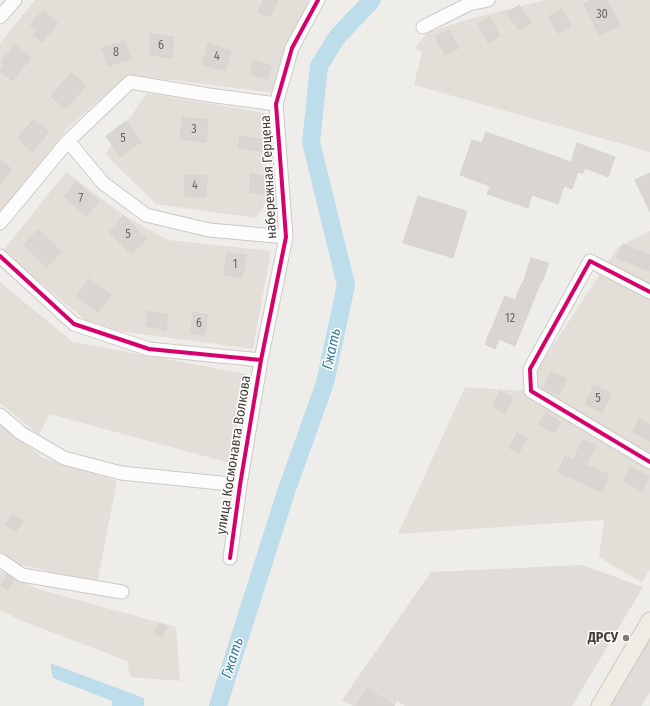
<!DOCTYPE html>
<html>
<head>
<meta charset="utf-8">
<style>
  body { margin:0 }
  canvas { display:block; background:#efedea }
</style>
</head>
<body>
<canvas width="650" height="706"></canvas>
<script>
const ctx = document.querySelector('canvas').getContext('2d');
ctx.lineJoin = 'round';
function fillPath(path, color) { ctx.fillStyle = color; ctx.fill(path, 'evenodd'); }
const toPath = rows => new Path2D(rows.map(r => 'M' + r).join(''));
function trace(path, color, width, dash) { ctx.strokeStyle = color; ctx.lineWidth = width; ctx.lineCap = dash ? 'butt' : 'round'; ctx.setLineDash(dash || []); ctx.stroke(path); }
function label(font, color, halo, rows, align = 'center') {
  ctx.font = font + ' "Fira Sans Condensed",sans-serif'; ctx.lineWidth = 3; ctx.setLineDash([]); ctx.textBaseline = 'middle'; ctx.strokeStyle = halo; ctx.fillStyle = color; for (const [text, x, y, turn = 0] of rows) {
    ctx.save(); ctx.translate(x, y); ctx.rotate((+turn || 0) * Math.PI / 180); ctx.textAlign = isNaN(turn) ? turn : align; if (halo) ctx.strokeText(text, 0, 0); ctx.fillText(text, 0, 0); ctx.restore();
  }
}
const residential = toPath([
  [35,0,308,0,310,1,289,45,273,93,181,81,128,76,101,98,68,128,0,213,0,43],
  [545,0,650,0,650,152,414,85,422,51,414,49,427,33,469,19],
  [147,93,265,113,266,202,256,218,156,204,105,154],
  [66,172,125,216,168,240,271,251,253,349,95,328,3,251],
  [650,231,650,569,642,583,599,557,604,520,398,534,465,387,523,391,618,247],
  [0,282,73,342,247,374,230,463,49,414,39,435,0,403],
  [0,424,43,458,117,481,97,583,18,564,0,551],
  [0,571,38,589,176,627,180,681,130,677,127,661,20,620,0,610]
]);
const industrial = toPath([
  [582,565,643,587,572,706,406,706,397,701,394,706,353,706,342,700,431,572]
]);
const parking = toPath([
  [649,640,650,641,650,692,641,706,609,706]
]);
const water = toPath([
  [50,663,144,698,144,706,112,706,112,701,53,678]
]);
const river = toPath([
  [218,706,286,492,325,383,346,285,311,142,319,66,337,37,372,0]
]);
const building = toPath([
  [264,0,278,0,270,17,258,11,264,0],
  [592,0,607,0,620,25,599,35,584,4,592,0],
  [519,5,531,22,519,30,507,13,519,5],
  [561,9,571,25,559,34,548,17,561,9],
  [43,10,58,23,42,42,33,35,36,31,30,25,43,10],
  [490,17,500,36,488,43,478,23,490,17],
  [449,30,459,48,445,55,435,37,449,30],
  [151,34,174,37,172,58,149,55,151,34],
  [125,41,131,59,108,66,102,48,125,41],
  [208,43,231,51,225,71,202,64,208,43],
  [15,44,31,58,12,81,0,71,5,65,1,62,15,44],
  [254,60,272,66,267,79,250,74,254,60],
  [71,73,86,86,66,109,51,96,71,73],
  [182,117,208,120,206,142,180,139,182,117],
  [34,119,49,132,32,152,17,138,34,119],
  [126,121,141,142,120,157,106,136,126,121],
  [486,132,571,162,577,143,615,157,608,177,585,168,583,173,578,172,572,189,564,186,558,204,532,195,528,208,487,194,490,186,460,175,472,140,482,143,486,132],
  [240,136,265,140,263,152,238,147,240,136],
  [0,160,12,169,0,185,0,160],
  [650,173,650,212,635,180,650,173],
  [251,174,266,176,264,194,249,192,251,174],
  [185,175,207,176,206,197,184,196,185,175],
  [76,182,99,201,86,216,64,197,76,182],
  [418,196,467,211,453,258,403,243,418,196],
  [124,216,147,239,131,254,109,232,124,216],
  [38,230,61,251,47,267,23,245,38,230],
  [623,244,650,255,650,271,617,258,623,244],
  [227,252,246,255,242,278,224,275,227,252],
  [531,258,549,263,542,282,541,282,515,346,499,339,495,349,485,344,505,296,515,300,522,283,523,283,531,258],
  [89,279,111,295,98,312,77,296,89,279],
  [148,311,168,314,166,330,146,326,148,311],
  [193,312,208,315,205,335,190,333,193,312],
  [551,372,567,379,559,395,544,388,551,372],
  [594,385,612,394,602,413,585,404,594,385],
  [500,391,513,398,505,413,492,406,500,391],
  [546,413,561,422,554,433,539,424,546,413],
  [639,419,650,425,650,441,633,432,639,419],
  [517,433,527,438,519,453,509,448,517,433],
  [583,439,596,445,586,465,609,475,602,492,558,472,565,456,573,460,583,439],
  [630,467,649,476,642,491,623,481,630,467],
  [12,514,23,521,16,531,6,525,12,514],
  [7,574,14,579,8,590,1,586,7,574],
  [160,623,167,627,162,637,154,633,160,623],
  [367,688,395,706,356,706,367,688]
]);
const minor = toPath([
  [0,17,15,0],
  [423,27,469,4,488,0],
  [68,141,103,183,146,215,209,230,286,237],
  [0,223,68,141,130,82,209,95,276,104],
  [0,256,74,324,149,349,261,360,240,485,230,558],
  [650,292,590,261,530,369,531,391,650,462],
  [261,360,286,237,276,104,292,48,318,0],
  [0,415,21,433,64,458,121,473,240,485],
  [0,560,22,575,122,592]
]);
const major = toPath([
  [600,706,650,621]
]);
const cycleway = toPath([
  [0,256,74,324,149,349,261,360,240,485,230,558],
  [650,292,590,261,530,369,531,391,650,462],
  [261,360,286,237,276,104,292,48,318,0]
]);
const markers = [
  [626,638,4,"#807b76"]
];
const numberNames = [
  ["30",602,15],
  ["6",161,46],
  ["8",116,53],
  ["4",217,57],
  ["3",194,130],
  ["5",123,139],
  ["4",195,186],
  ["7",81,199],
  ["5",128,235],
  ["1",235,265],
  ["12",510,319],
  ["6",199,324],
  ["5",598,399]
];
const streetNames = [
  ["набережная Герцена",269,177,-93],
  ["улица Космонавта Волкова",234,455,-81]
];
const poiNames = [
  ["ДРСУ",618,638]
];
const waterNames = [
  ["Гжать",332,349,-78],
  ["Гжать",233,658,-72]
];
fillPath(residential, '#e3ded8');
fillPath(industrial, '#e0dcd8');
fillPath(parking, '#dfdcda');
fillPath(water, '#bdddeb');
trace(river, '#bdddeb', 18);
fillPath(building, '#d9d6d2');
trace(building, '#d8d4d0', 1);
trace(minor, '#ccc9c6', 15);
trace(major, '#d1c7b8', 19);
trace(minor, '#fdfcfc', 13);
trace(major, '#f0ebe4', 17);
trace(cycleway, '#d6006c', 4);
for (const [x, y, r, color] of markers) { const dot = new Path2D(); dot.arc(x, y, r, 0, 2 * Math.PI); ctx.fillStyle = color; ctx.fill(dot); trace(dot, '#fff', 1.5); }
label('12px', '#6b655e', null, numberNames);
label('14px', '#453e37', '#fff', streetNames);
label('bold 14px', '#453e37', '#fff', poiNames, 'right');
label('italic 15px', '#357ea2', '#fff', waterNames);
</script>
</body>
</html>
